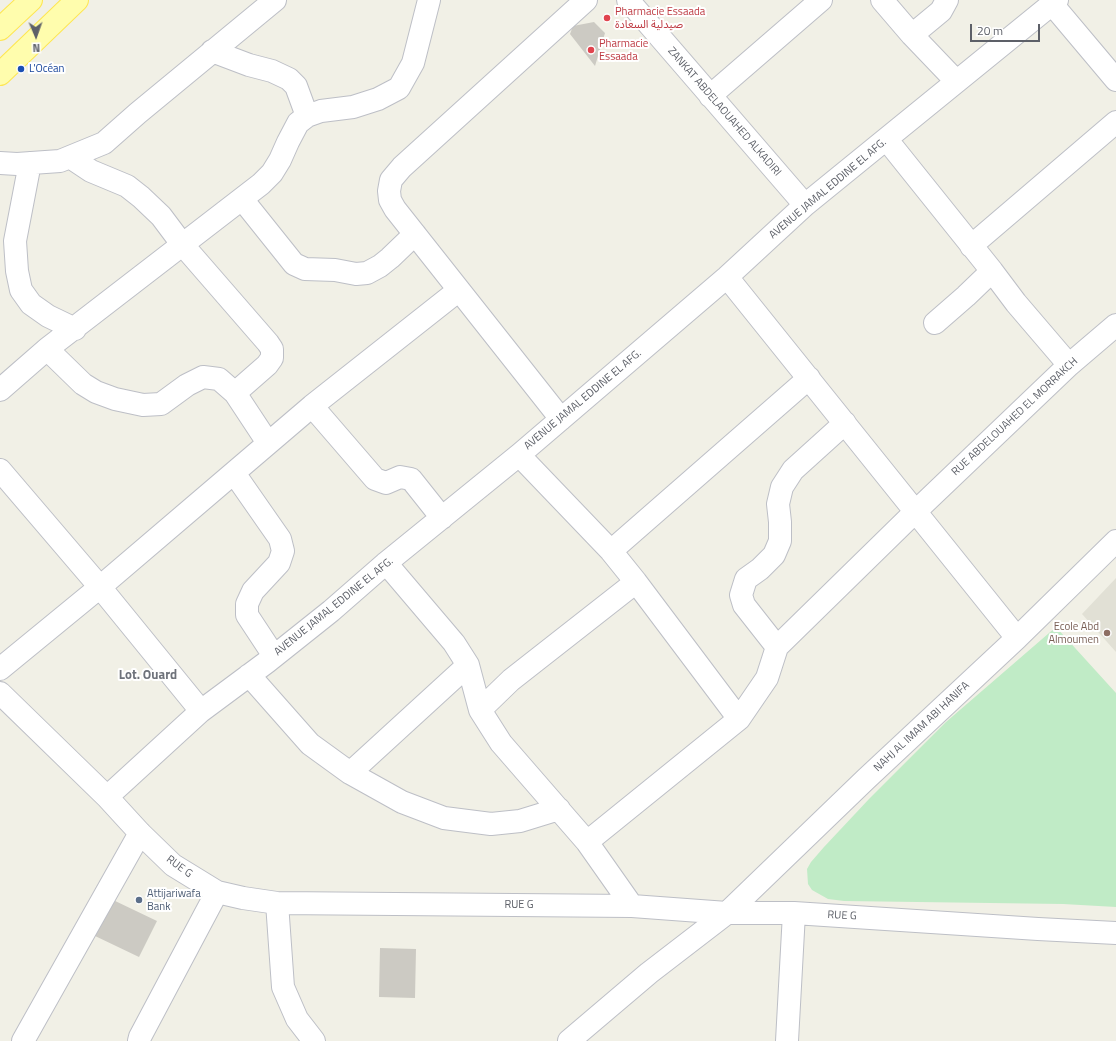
<!DOCTYPE html>
<html>
<head>
<meta charset="utf-8">
<style>
  body { margin:0 }
  #map { position:relative; width:1116px; height:1041px; overflow:hidden; background:#f1f0e6; font-family:"Titillium Web",sans-serif }
  canvas { display:block }
  .north { position:absolute; left:16px; top:16px; width:40px; height:40px; -webkit-text-stroke:3px #fff; paint-order:stroke; rotate:178deg; font-size:11px; font-weight:700; line-height:16px; text-align:center; color:#5d6068 }
  .north::after { content:''; display:block; margin:auto; width:14px; height:18px; background:#5d6068; clip-path:polygon(50% 0,100% 100%,50% 72%,0 100%) }
  .scale { position:absolute; left:970px; top:24px; width:70px; height:18px; box-sizing:border-box; border:2px solid #5d6068; border-top:0; padding-left:5px; font-size:12px; line-height:14px; white-space:nowrap; color:#5d6068; -webkit-text-stroke:3px #fff; paint-order:stroke }
</style>
</head>
<body>
<div id="map">
<canvas width="1116" height="1041"></canvas>
<div class="north">N</div>
<div class="scale">20 m</div>
</div>
<script>
const ctx = document.querySelector('canvas').getContext('2d');
ctx.lineJoin = 'round';
function fillPath(path, color) { ctx.fillStyle = color; ctx.fill(path, 'evenodd'); }
const toPath = rows => new Path2D(rows.map(r => 'M' + r).join(''));
function trace(path, color, width, dash) { ctx.strokeStyle = color; ctx.lineWidth = width; ctx.lineCap = dash ? 'butt' : 'round'; ctx.setLineDash(dash || []); ctx.stroke(path); }
function label(font, color, halo, rows, align = 'center') {
  ctx.font = font + ' "Titillium Web","Noto Sans Arabic",sans-serif'; ctx.lineWidth = 4; ctx.setLineDash([]); ctx.textBaseline = 'middle'; ctx.strokeStyle = halo; ctx.fillStyle = color; for (const [text, x, y, turn = 0] of rows) {
    ctx.save(); ctx.translate(x, y); ctx.rotate((+turn || 0) * Math.PI / 180); ctx.textAlign = isNaN(turn) ? turn : align; if (halo) ctx.strokeText(text, 0, 0); ctx.fillText(text, 0, 0); ctx.restore();
  }
}
const education = toPath([
  [1116,578,1116,652,1082,614]
]);
const green = toPath([
  [1056,627,1116,693,1116,907,1063,904,844,901,828,899,812,890,808,884,807,869,811,862,824,847,869,799,946,722]
]);
const building = toPath([
  [594,22,605,33,595,66,570,34,573,26],
  [111,899,157,921,139,957,93,935],
  [380,948,416,949,415,998,379,997]
]);
const minor = toPath([
  [628,0,805,205],
  [882,0,912,35,956,81],
  [1052,4,1116,80],
  [912,35,941,11,947,0],
  [212,51,249,65,272,71,289,79,296,86,307,116],
  [710,96,821,0],
  [887,140,992,271],
  [70,157,91,171,127,186,141,197,161,216,182,244,268,343,272,349,272,358,267,365,235,393],
  [0,163,17,164,60,161,104,143,138,113,275,0],
  [30,163,15,241,17,271,21,290,31,304,48,316,75,329],
  [242,199,294,264,305,269,335,270,356,274,367,273,380,266,390,258,415,234],
  [971,246,1116,122],
  [727,277,1017,638],
  [935,323,966,296,992,271,1016,303,1069,365],
  [47,349,83,384,96,392,115,399,143,405,161,404,187,385,203,377,219,379,235,393,268,443],
  [0,390,47,349,261,184,272,173,280,160,288,142,298,123,307,116,321,111,353,107,378,99,399,88,413,63,429,0],
  [312,406,375,479,386,483,400,477,411,479,442,518],
  [561,419,395,209,390,200,389,191,391,180,402,167,586,0],
  [845,423,793,470,782,487,778,504,780,522,780,541,774,555,760,569,746,579,741,595,744,605,777,647,915,512,1069,365,1116,325],
  [519,455,611,551,636,582,739,719],
  [0,470,100,587,201,711],
  [234,473,280,539,283,551,279,563,253,591,247,604,247,615,274,656],
  [611,551,809,378],
  [386,563,454,643,468,665,480,710,501,743,587,842,632,906],
  [0,669,100,587,312,406,459,290],
  [249,675,310,744,350,773,402,802,444,818,491,824,520,821,559,809],
  [0,693,107,797,140,833,173,865,217,892,243,898,277,903,632,906,727,913,794,913,1038,929,1116,933],
  [480,710,511,680,636,582],
  [350,773,468,665],
  [107,797,201,711,267,662,331,611,386,563,519,455,727,277,805,205,1057,0],
  [587,842,739,719,767,678,777,647],
  [277,903,283,987,297,1019,314,1041],
  [23,1041,140,833],
  [139,1041,140,1037,217,892],
  [569,1041,649,973,727,913,866,779,1017,638,1116,541],
  [787,1041,794,913]
]);
const major = toPath([
  [0,29,31,0],
  [0,74,77,0]
]);
const markers = [
  [607,18,4,"#e0444e"],
  [591,50,4,"#e0444e"],
  [21,69,4,"#1a4fb4"],
  [1107,633,4,"#8d6e63"],
  [139,900,4,"#5c6f8a"]
];
const healthNames = [
  ["Pharmacie Essaada",615,12],
  ["صيدلية السعادة",615,25],
  ["Pharmacie",599,44],
  ["Essaada",599,57]
];
const transitNames = [
  ["L'Océan",29,69]
];
const streetNames = [
  ["ZANKAT ABDELAOUAHED ALKADIRI",724,112,49],
  ["AVENUE JAMAL EDDINE EL AFG.",828,189,-40],
  ["AVENUE JAMAL EDDINE EL AFG.",583,400,-40],
  ["RUE ABDELOUAHED EL MORRAKCH",1015,417,-43],
  ["AVENUE JAMAL EDDINE EL AFG.",334,607,-39],
  ["NAHJ AL IMAM ABI HANIFA",922,727,-43],
  ["RUE G",179,867,36],
  ["RUE G",519,905],
  ["RUE G",842,916,3]
];
const educationNames = [
  ["Ecole Abd",1099,627],
  ["Almoumen",1099,640]
];
const serviceNames = [
  ["Attijariwafa",147,894],
  ["Bank",147,907]
];
const quarterNames = [
  ["Lot. Ouard",148,676]
];
fillPath(education, '#e1e0d5');
fillPath(green, '#c0ebc6');
fillPath(building, '#cccac3');
trace(minor, '#bdbfc6', 24);
trace(major, '#fee652', 24);
trace(minor, '#fff', 22);
trace(major, '#fffdad', 22);
for (const [x, y, r, color] of markers) { const dot = new Path2D(); dot.arc(x, y, r, 0, 2 * Math.PI); ctx.fillStyle = color; ctx.fill(dot); trace(dot, '#fff', 1.5); }
label('11px', '#be3a42', '#fff', healthNames, 'left');
label('11px', '#164399', '#fff', transitNames, 'left');
label('11px', '#5d6068', '#fff', streetNames);
label('11px', '#785e54', '#fff', educationNames, 'right');
label('11px', '#4e5e75', '#fff', serviceNames, 'left');
label('bold 13px', '#6e727a', '#fff', quarterNames);
</script>
</body>
</html>
